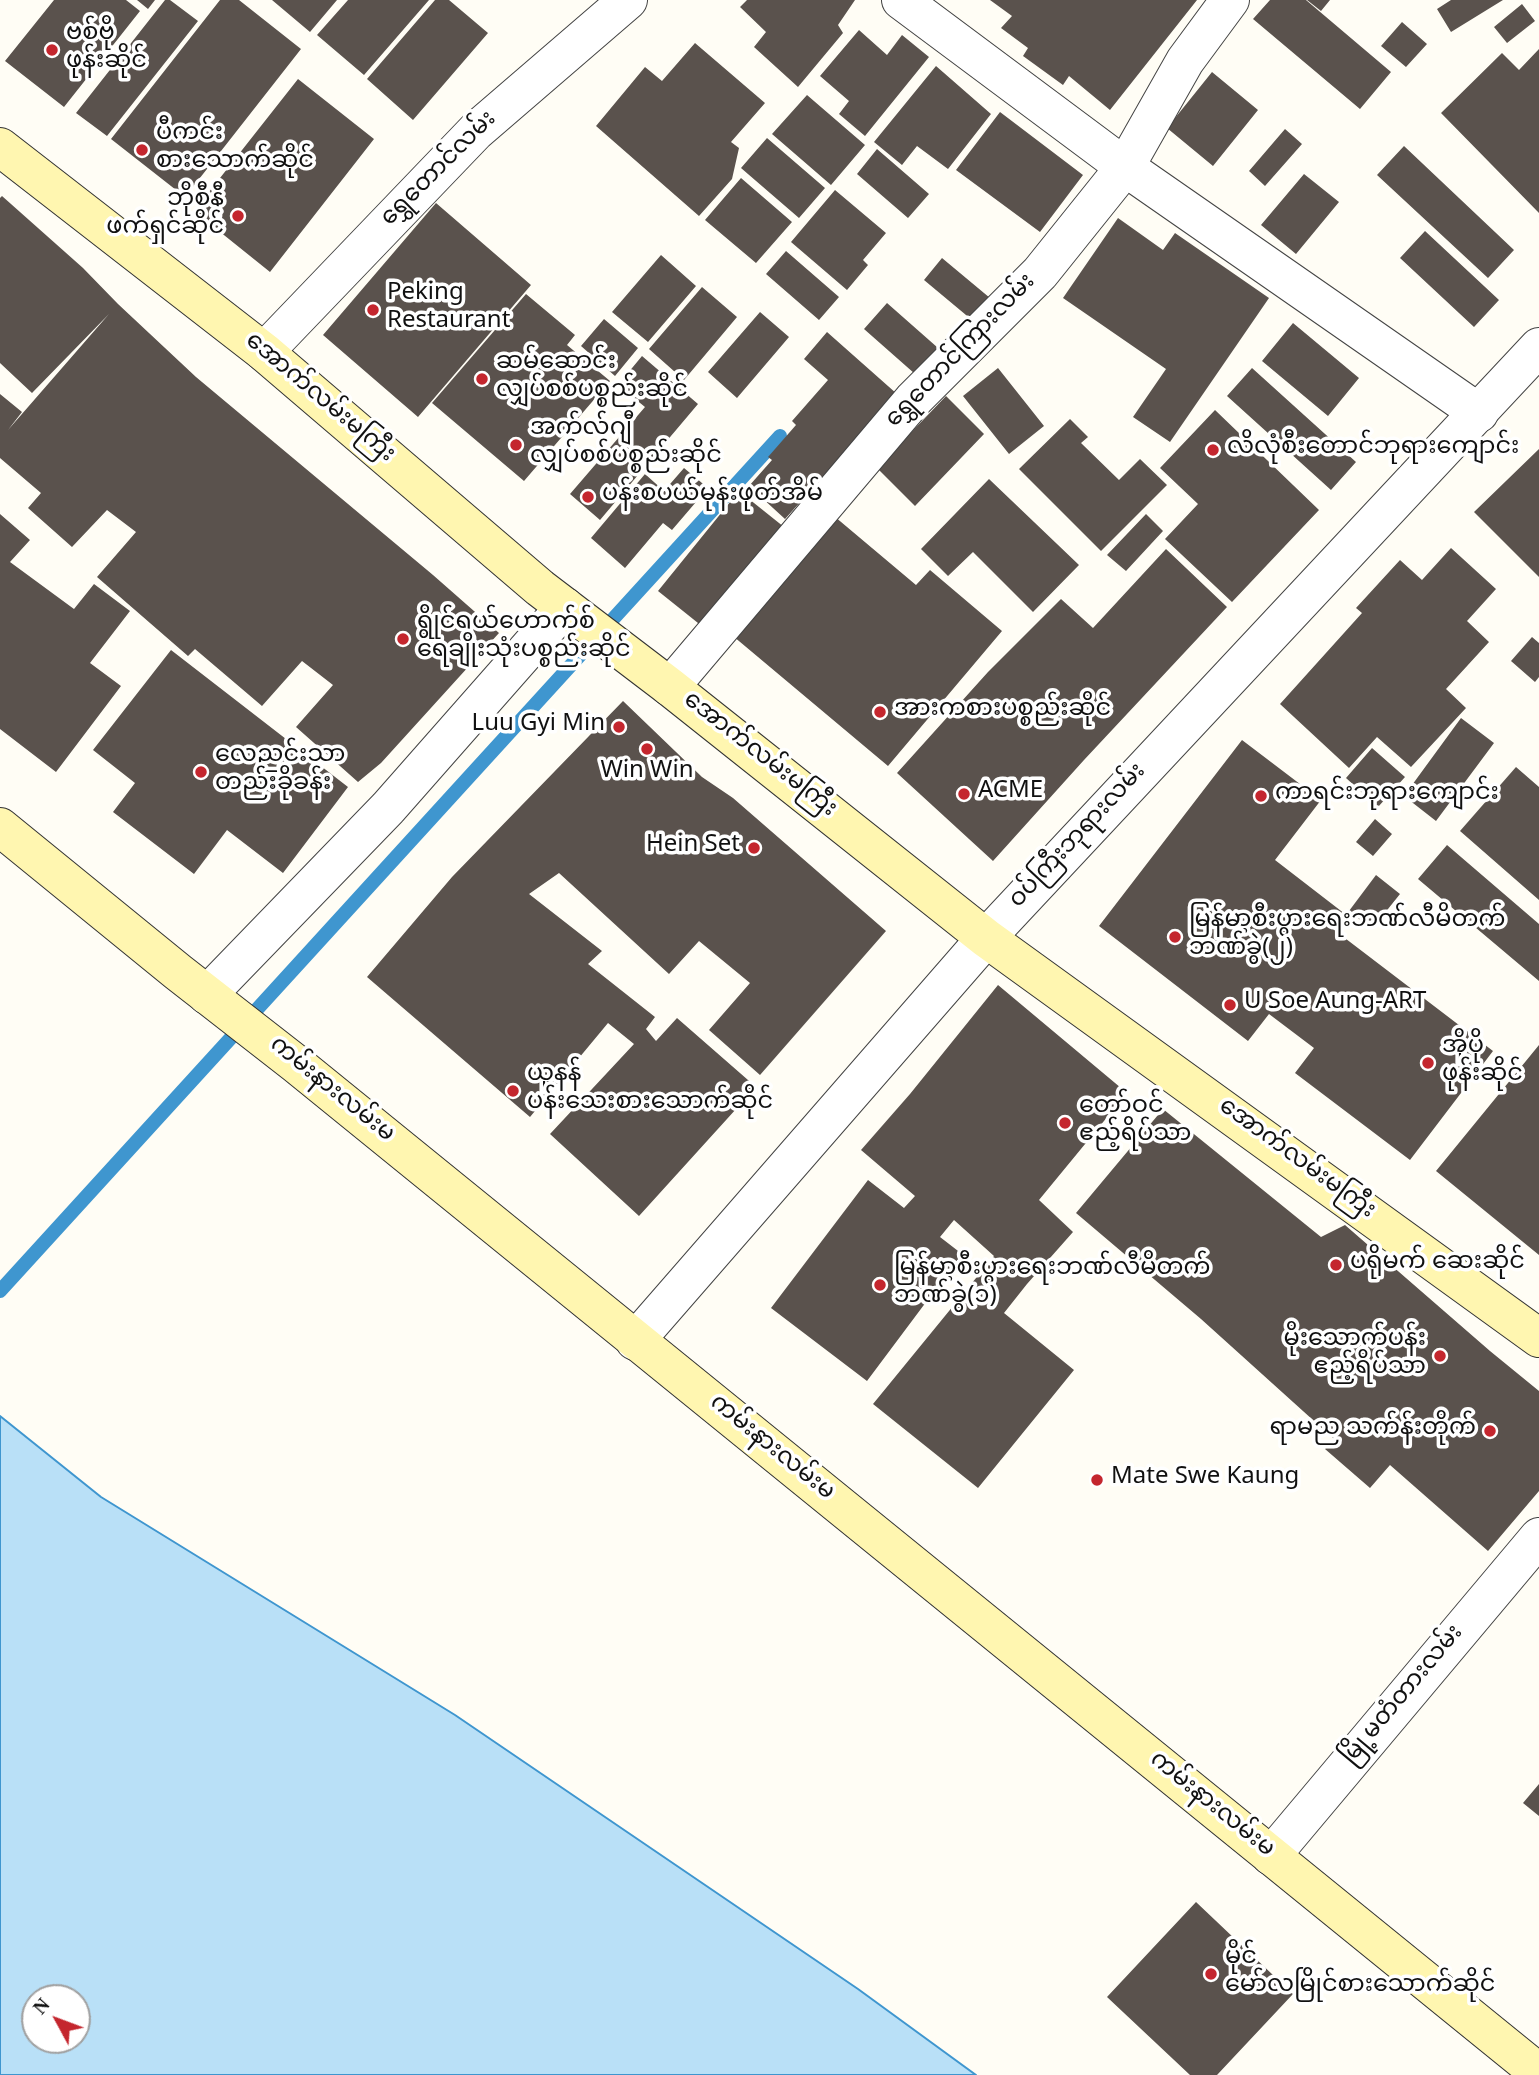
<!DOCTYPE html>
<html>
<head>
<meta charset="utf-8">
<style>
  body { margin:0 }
  #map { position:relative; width:1539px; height:2075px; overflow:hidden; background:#fffdf5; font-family:Georgia,serif }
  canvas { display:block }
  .north { position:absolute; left:21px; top:1984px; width:70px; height:70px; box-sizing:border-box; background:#fff; border:2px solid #a0a0a0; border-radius:50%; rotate:311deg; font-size:19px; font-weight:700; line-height:28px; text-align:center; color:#111 }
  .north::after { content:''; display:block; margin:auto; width:24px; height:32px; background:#c4262e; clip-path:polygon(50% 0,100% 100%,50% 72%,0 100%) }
</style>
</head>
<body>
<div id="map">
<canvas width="1539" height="2075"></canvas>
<div class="north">N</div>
</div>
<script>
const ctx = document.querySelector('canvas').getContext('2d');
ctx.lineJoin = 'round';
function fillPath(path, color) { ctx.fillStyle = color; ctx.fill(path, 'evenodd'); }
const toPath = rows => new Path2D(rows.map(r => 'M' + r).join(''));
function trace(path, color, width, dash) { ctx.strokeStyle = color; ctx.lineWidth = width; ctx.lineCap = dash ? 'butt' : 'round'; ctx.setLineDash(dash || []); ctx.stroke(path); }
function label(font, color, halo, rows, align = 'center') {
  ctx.font = font + ' Georgia,"Noto Sans Myanmar",serif'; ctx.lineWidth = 7; ctx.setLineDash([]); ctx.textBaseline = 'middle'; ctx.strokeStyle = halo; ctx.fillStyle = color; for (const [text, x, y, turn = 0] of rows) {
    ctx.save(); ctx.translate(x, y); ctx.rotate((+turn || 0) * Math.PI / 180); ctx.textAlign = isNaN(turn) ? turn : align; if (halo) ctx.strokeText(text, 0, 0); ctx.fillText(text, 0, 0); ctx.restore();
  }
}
const water = toPath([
  [0,1416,101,1497,455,1715,858,1989,976,2075,0,2075,0,1416],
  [35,1998,77,1998,77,2040,35,2040,35,1998]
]);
const stream = toPath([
  [0,1291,780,436]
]);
const building = toPath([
  [54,0,126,0,140,11,64,107,5,61],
  [137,0,155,0,148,9],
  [165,0,170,0,198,21,107,136,76,113],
  [220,0,239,0,301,49,185,197,111,139],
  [272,0,337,0,310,32],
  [348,0,429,0,364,75,317,35],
  [435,0,449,0,488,33,413,120,367,79],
  [747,0,855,0,838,25,843,33,798,87,754,47,766,32,740,7],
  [990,0,1197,0,1110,110,1069,76,1063,85,1023,56,1028,48,1001,28,1012,16],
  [1270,0,1306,0,1391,72,1360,109,1253,19],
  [1307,0,1330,0,1321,11],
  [1451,0,1503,0,1451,32,1437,9],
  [1522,4,1535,21,1507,43,1494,27],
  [1402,22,1427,44,1406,67,1381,46],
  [859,30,887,55,902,35,929,57,865,136,839,114,849,101,820,76],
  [695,43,765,103,731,142,739,148,732,179,699,216,596,126,645,67,662,81],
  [1539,49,1539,213,1441,113,1502,53,1519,70],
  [936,66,991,114,948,169,917,146,902,165,874,142],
  [1212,72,1258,110,1213,166,1167,128],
  [298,79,374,139,270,272,194,211],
  [807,95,865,145,831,185,772,134],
  [1000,112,1083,175,1040,232,956,170],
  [1285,129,1302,144,1265,186,1249,171],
  [767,138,825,188,799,218,741,168],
  [1404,146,1514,250,1488,278,1377,175],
  [877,149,929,194,908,218,857,174],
  [1304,174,1339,202,1296,254,1261,225],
  [741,178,792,222,756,263,705,220],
  [835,190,886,233,863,260,868,265,847,290,791,242],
  [2,196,83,268,118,304,196,377,433,575,499,633,381,763,358,782,296,727,333,685,302,661,262,706,195,649,188,656,97,577,136,532,107,510,72,547,28,508,41,493,0,458,0,394,22,412,8,430,109,314,32,393,0,363,0,198],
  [436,203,531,285,418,417,323,335],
  [1118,218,1163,250,1175,233,1269,298,1170,442,1133,417,1166,369,1063,298],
  [1425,231,1499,300,1474,327,1400,258],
  [786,251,839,297,819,320,766,274],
  [661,255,696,286,648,342,612,312],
  [942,258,990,298,972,320,924,280],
  [702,287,737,317,684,380,649,349],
  [526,294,575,335,567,345,610,381,524,481,432,403],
  [887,303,946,355,923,381,864,329],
  [760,312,789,337,737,398,708,372],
  [604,319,638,348,615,376,581,346],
  [1293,323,1359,378,1328,416,1262,361],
  [827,332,897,394,785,519,749,486,772,460,768,457,796,425,792,421,828,380,804,359],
  [642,356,698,404,600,520,570,494,645,407,618,385],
  [998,368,1044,426,1009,454,963,396],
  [1252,368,1356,462,1331,490,1227,396],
  [946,396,984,434,915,506,877,468],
  [1215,410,1319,510,1232,602,1165,539,1198,504,1160,468],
  [1070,419,1088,437,1081,443,1119,480,1140,459,1167,485,1101,551,1019,469],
  [1539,449,1539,577,1474,512],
  [684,468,708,488,672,530,663,523,625,568,591,538,645,474,664,491],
  [989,479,1079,565,1033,612,973,552,948,576,921,549],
  [739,491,784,527,703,627,658,591],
  [828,511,916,585,930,570,1002,631,888,766,727,631],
  [0,514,30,540,10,562,74,609,94,584,130,611,90,663,121,686,56,772,0,729],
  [1146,514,1163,531,1126,571,1107,555],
  [1451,548,1496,589,1467,621,1489,642,1446,689,1466,708,1411,767,1377,737,1349,768,1280,704,1362,613,1356,608,1400,560,1422,580],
  [1166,549,1227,607,1084,760,993,861,897,773,988,672,1061,599,1093,628],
  [1532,637,1539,643,1539,677,1535,682,1511,661],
  [171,650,348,787,283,873,227,830,194,874,113,812,135,783,93,750],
  [623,701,702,777,733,798,886,931,760,1075,709,1030,750,983,699,941,669,974,559,873,529,894,602,951,588,964,655,1017,646,1029,656,1041,677,1018,756,1087,639,1216,550,1134,634,1044,608,1023,530,1117,367,977,452,877],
  [1461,718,1494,743,1436,821,1404,796],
  [1242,740,1321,800,1275,860,1345,914,1333,929,1493,1051,1410,1160,1295,1073,1314,1048,1269,1014,1248,1041,1099,926],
  [1372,748,1405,777,1378,807,1346,778],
  [1516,767,1539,787,1539,900,1460,831],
  [1375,819,1392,834,1373,856,1356,842],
  [1447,845,1539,924,1539,981,1418,879],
  [1376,875,1400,894,1372,929,1349,911],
  [998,985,1127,1093,1039,1200,1073,1232,1027,1284,1004,1313,1074,1370,978,1488,873,1404,994,1256,954,1220,940,1237,962,1254,867,1381,771,1308,868,1180,904,1208,915,1196,861,1150,910,1094],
  [1539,1045,1539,1255,1436,1171],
  [1163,1109,1321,1237,1345,1225,1490,1351,1539,1391,1539,1491,1488,1551,1390,1465,1370,1488,1325,1449,1334,1439,1201,1319,1076,1213],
  [1539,1784,1539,1816,1523,1803],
  [1196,1902,1293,1994,1217,2075,1190,2075,1107,1997]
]);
const minor = toPath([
  [901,0,1125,167,1479,413],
  [264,352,476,131,628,0],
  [670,687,913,400,1040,273,1125,167,1185,61,1230,0],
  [207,995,388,808,565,607],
  [1271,1856,1539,1537]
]);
const tertiary = toPath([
  [635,1341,986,938,1539,347]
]);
const secondary = toPath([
  [0,147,264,352,540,588,670,687,986,938,1539,1338],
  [0,827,178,972,296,1064,1539,2073]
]);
const markers = [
  [52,50,7,"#c4262e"],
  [142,150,7,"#c4262e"],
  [238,216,7,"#c4262e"],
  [373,310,7,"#c4262e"],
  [482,379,7,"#c4262e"],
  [516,445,7,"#c4262e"],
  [1213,450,7,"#c4262e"],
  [588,497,7,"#c4262e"],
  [403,639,7,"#c4262e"],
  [880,712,7,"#c4262e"],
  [619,727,7,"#c4262e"],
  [647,749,7,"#c4262e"],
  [201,772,7,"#c4262e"],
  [964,794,7,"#c4262e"],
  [1261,796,7,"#c4262e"],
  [754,848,7,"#c4262e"],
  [1175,937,7,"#c4262e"],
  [1230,1005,7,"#c4262e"],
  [1428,1063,7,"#c4262e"],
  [513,1091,7,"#c4262e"],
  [1065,1123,7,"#c4262e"],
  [1336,1265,7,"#c4262e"],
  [880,1285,7,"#c4262e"],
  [1440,1356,7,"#c4262e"],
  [1490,1431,7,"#c4262e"],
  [1097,1480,7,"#c4262e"],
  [1211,1974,7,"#c4262e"]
];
const poiNames = [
  ["ဗစ်ဗို",66,36],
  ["ဖုန်းဆိုင်",66,64],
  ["ပီကင်း",156,136],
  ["စားသောက်ဆိုင်",156,164],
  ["ဘိုစီနီ",224,202,"right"],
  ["ဖက်ရှင်ဆိုင်",224,230,"right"],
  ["Peking",387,296],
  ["Restaurant",387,324],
  ["ဆမ်ဆောင်း",496,365],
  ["လျှပ်စစ်ပစ္စည်းဆိုင်",496,393],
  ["အက်လ်ဂျီ",530,431],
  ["လျှပ်စစ်ပစ္စည်းဆိုင်",530,459],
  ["လိလုံစီးတောင်ဘုရားကျောင်း",1227,450],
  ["ပန်းစပယ်မုန်းဖုတ်အိမ်",602,497],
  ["ရွိုင်ရယ်ဟောက်စ်",417,625],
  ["ရေချိုးသုံးပစ္စည်းဆိုင်",417,653],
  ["အားကစားပစ္စည်းဆိုင်",894,712],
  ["Luu Gyi Min",605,727,"right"],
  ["လေညင်းသာ",215,758],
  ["တည်းခိုခန်း",215,786],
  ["Win Win",647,774,"center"],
  ["ACME",978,794],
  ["ကာရင်းဘုရားကျောင်း",1275,796],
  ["Hein Set",740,848,"right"],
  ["မြန်မာ့စီးပွားရေးဘဏ်လီမိတက်",1189,923],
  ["ဘဏ်ခွဲ(၂)",1189,951],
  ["U Soe Aung-ART",1244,1005],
  ["အိုပို",1442,1049],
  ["ဖုန်းဆိုင်",1442,1077],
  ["ယူနန်",527,1077],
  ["ပန်းသေးစားသောက်ဆိုင်",527,1105],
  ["တော်ဝင်",1079,1109],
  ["ဧည့်ရိပ်သာ",1079,1137],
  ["ပရိုမက် ဆေးဆိုင်",1350,1265],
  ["မြန်မာ့စီးပွားရေးဘဏ်လီမိတက်",894,1271],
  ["ဘဏ်ခွဲ(၁)",894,1299],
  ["မိုးသောက်ပန်း",1426,1342,"right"],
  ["ဧည့်ရိပ်သာ",1426,1370,"right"],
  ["ရာမည သက်န်းတိုက်",1476,1431,"right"],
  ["Mate Swe Kaung",1111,1480],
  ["မိုင်",1225,1960],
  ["မော်လမြိုင်စားသောက်ဆိုင်",1225,1988]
];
const streetNames = [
  ["ရွှေတောင်လမ်း",441,171,-45],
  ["ရွှေတောင်ကြားလမ်း",963,353,-46],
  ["အောက်လမ်းမကြီး",318,400,40],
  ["အောက်လမ်းမကြီး",758,757,38],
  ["ဝပ်ကြီးဘုရားလမ်း",1080,838,-47],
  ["ကမ်းနားလမ်းမ",330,1092,39],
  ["အောက်လမ်းမကြီး",1295,1161,36],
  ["ကမ်းနားလမ်းမ",770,1450,39],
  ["မြို့မတံတားလမ်း",1405,1697,-50],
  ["ကမ်းနားလမ်းမ",1210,1807,39]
];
fillPath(water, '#b9e0f7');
trace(water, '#3f96cf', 2);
trace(stream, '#3f96cf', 14);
fillPath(building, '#5a524d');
trace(minor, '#444', 40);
trace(tertiary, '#444', 40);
trace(secondary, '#333', 40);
trace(minor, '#fff', 38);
trace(tertiary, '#fff', 38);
trace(secondary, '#fff6b0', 38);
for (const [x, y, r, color] of markers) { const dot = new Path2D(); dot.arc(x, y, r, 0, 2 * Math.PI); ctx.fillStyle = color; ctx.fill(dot); trace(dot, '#fff', 2.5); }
label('24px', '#111', '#fff', poiNames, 'left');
label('24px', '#111', '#fff', streetNames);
</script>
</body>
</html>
